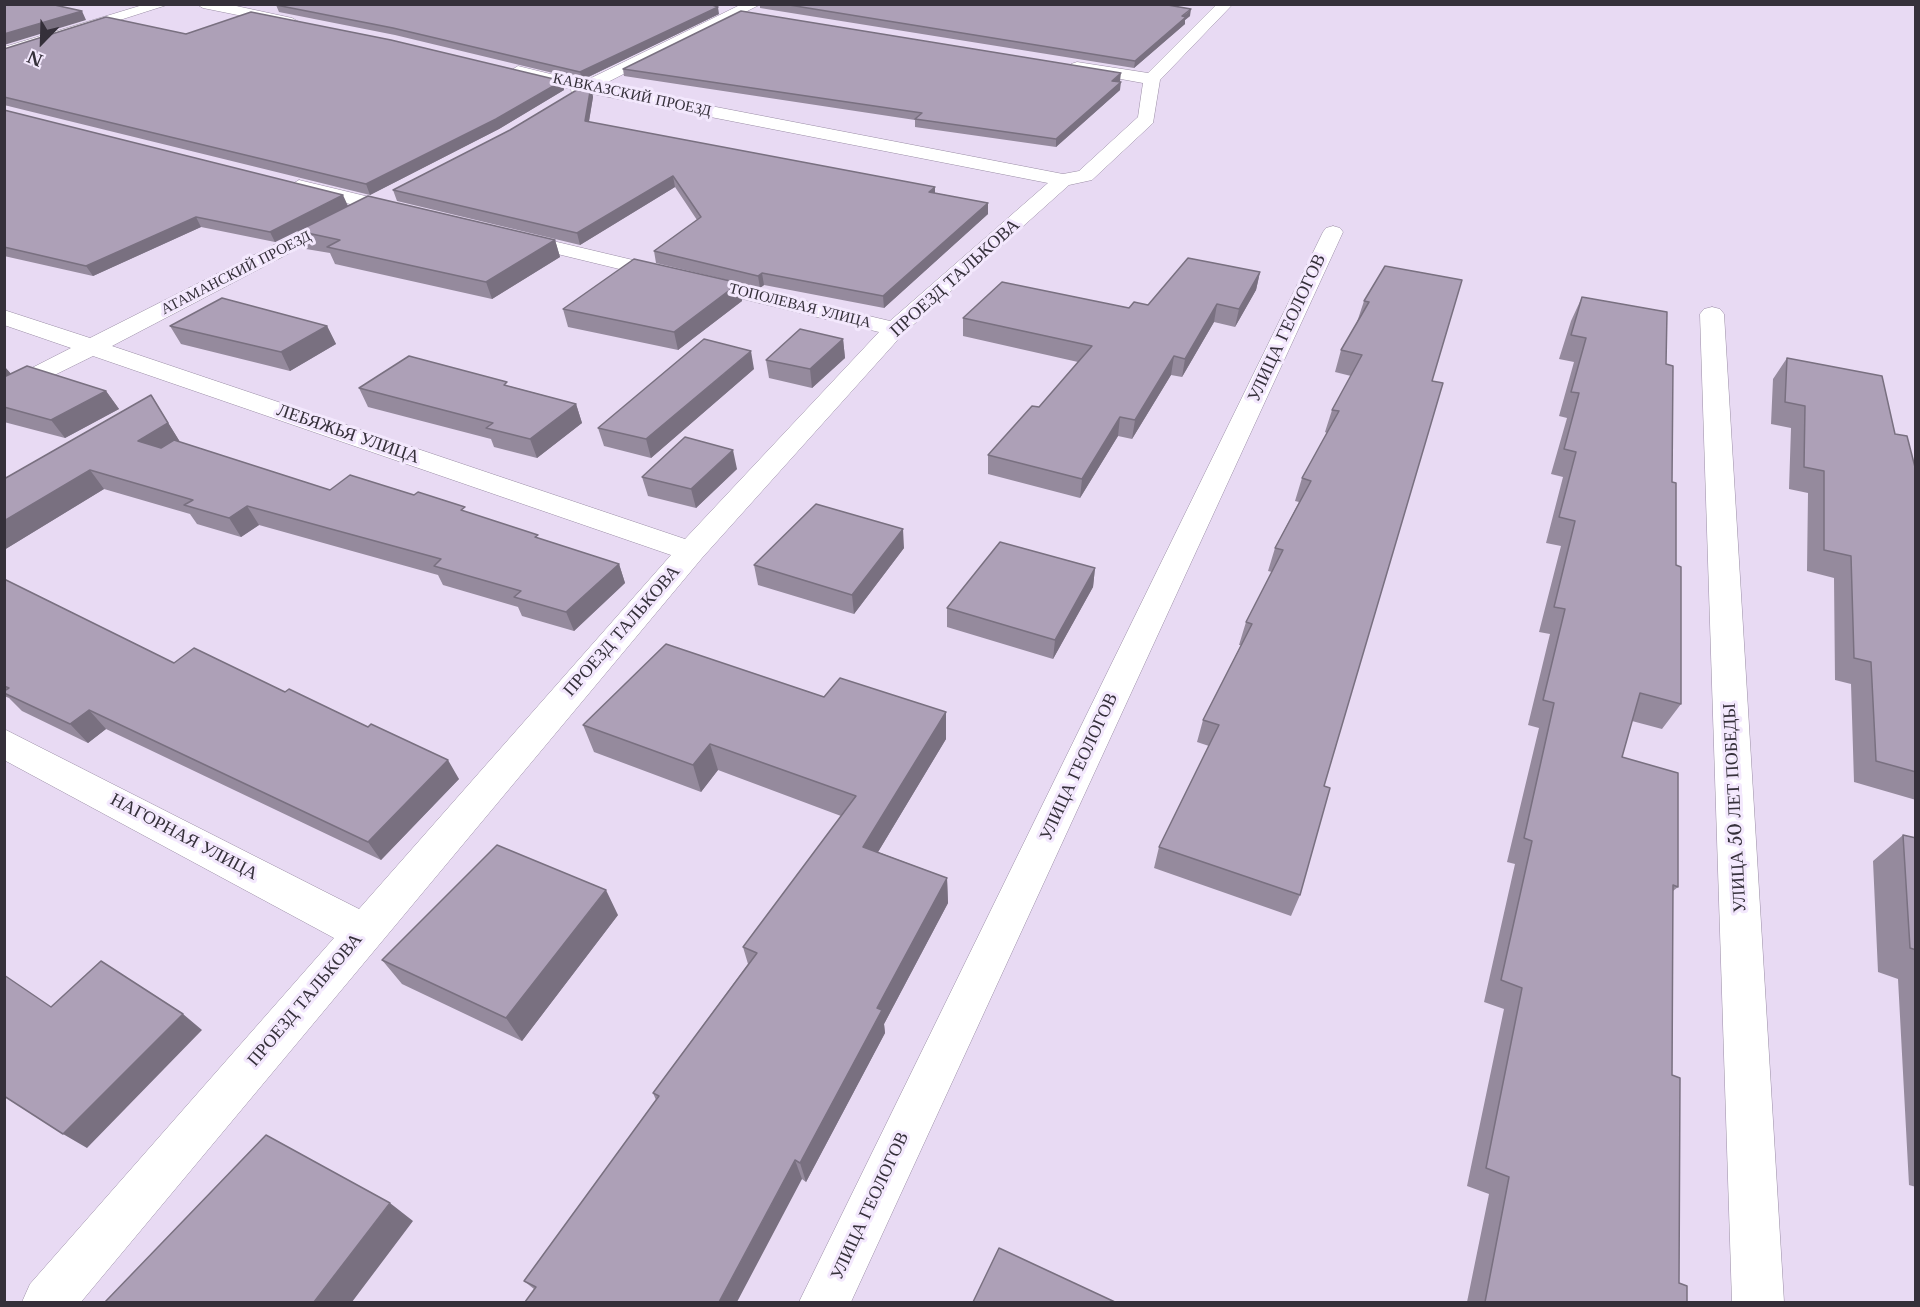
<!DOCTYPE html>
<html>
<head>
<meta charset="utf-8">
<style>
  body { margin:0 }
  #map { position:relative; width:1920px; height:1307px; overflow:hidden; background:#e8daf3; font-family:"Libre Baskerville",serif }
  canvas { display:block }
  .frame { position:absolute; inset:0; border:6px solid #35303a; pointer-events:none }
  .north { position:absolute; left:12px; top:12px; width:60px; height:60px; -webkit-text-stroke:4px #f3e8fd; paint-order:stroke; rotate:203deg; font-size:16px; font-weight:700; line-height:24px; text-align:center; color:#35303a }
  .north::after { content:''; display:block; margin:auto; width:21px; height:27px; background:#35303a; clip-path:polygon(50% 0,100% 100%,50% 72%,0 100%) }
</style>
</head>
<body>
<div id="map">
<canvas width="1920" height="1307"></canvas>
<div class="frame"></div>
<div class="north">N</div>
</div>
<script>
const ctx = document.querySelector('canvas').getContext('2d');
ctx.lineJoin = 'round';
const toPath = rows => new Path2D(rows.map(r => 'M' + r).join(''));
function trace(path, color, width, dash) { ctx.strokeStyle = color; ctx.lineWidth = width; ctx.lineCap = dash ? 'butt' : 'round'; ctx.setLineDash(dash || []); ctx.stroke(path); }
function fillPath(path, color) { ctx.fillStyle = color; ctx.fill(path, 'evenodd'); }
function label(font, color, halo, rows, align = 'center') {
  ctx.font = font + ' "Libre Baskerville",serif'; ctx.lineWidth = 6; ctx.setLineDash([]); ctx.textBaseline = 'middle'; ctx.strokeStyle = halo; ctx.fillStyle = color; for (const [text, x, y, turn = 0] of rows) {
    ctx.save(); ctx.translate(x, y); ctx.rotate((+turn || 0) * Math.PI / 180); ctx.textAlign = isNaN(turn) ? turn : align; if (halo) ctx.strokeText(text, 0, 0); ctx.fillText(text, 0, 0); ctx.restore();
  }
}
const street = toPath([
  [146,4,170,4,4,57,4,47,146,4],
  [196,4,227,4,292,18,299,22,292,26,203,8,196,4],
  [742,4,761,4,602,85,1063,174,1079,171,1138,117,1143,83,1071,70,1069,67,1071,64,1077,62,1148,73,1217,4,1233,4,1160,80,1153,123,1092,180,1069,185,903,334,702,558,81,1302,22,1302,30,1284,334,938,4,760,4,729,359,909,671,555,93,356,4,400,4,382,71,348,4,325,4,310,90,338,333,215,347,215,350,219,347,223,112,346,685,539,879,332,508,242,505,238,508,234,515,232,890,321,1048,183,588,93,578,96,572,95,571,89,512,74,510,71,518,66,583,82,742,4],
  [299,180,411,207,414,211,411,215,404,217,292,190,289,186,299,180],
  [1333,226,1340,228,1343,232,851,1302,799,1302,1323,232,1326,228,1333,226],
  [1712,307,1720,309,1724,314,1784,1302,1732,1302,1700,314,1704,309,1712,307]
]);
const wall = toPath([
  [760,4,1162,4,1190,16,1185,20,1185,24,1134,68,760,8],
  [276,5,719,14,582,80,395,35,279,12],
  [186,34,562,81,564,90,499,129,370,195,4,105,4,49],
  [623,69,1120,81,1119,82,1120,90,1056,147,915,127,915,120,624,76],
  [591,86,593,97,589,122,935,193,988,203,988,214,884,308,764,285,760,288,656,263,654,251,697,220,675,187,580,245,397,201,393,190,510,130],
  [4,110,348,206,275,242,201,227,93,276,4,256],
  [298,231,555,240,560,257,492,299,335,264,330,253,306,249],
  [1385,266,1432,381,1324,786,1300,895,1291,916,1154,868,1159,847,1209,746,1197,742,1203,720,1241,645,1239,645,1246,622,1272,572,1268,571,1275,548,1299,502,1295,501,1302,478,1327,433,1325,432,1332,410,1351,376,1335,372,1341,350,1357,322,1364,301],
  [1260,272,1256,290,1235,327,1214,322,1182,377,1171,375,1132,439,1118,436,1080,498,988,474,988,455,1039,407,1078,362,963,336,963,318,1129,308,1148,305],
  [739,283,742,301,678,350,568,327,563,309],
  [1582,297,1666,364,1672,482,1681,704,1662,729,1632,721,1622,757,1678,887,1673,891,1672,1075,1679,1283,1687,1302,1467,1302,1489,1194,1467,1186,1504,1009,1484,1002,1515,864,1507,862,1539,728,1528,725,1550,634,1539,632,1561,546,1546,543,1563,477,1551,474,1567,418,1559,416,1574,362,1559,359,1571,321],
  [170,326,327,326,336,344,290,371,181,344],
  [843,339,845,358,812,388,769,378,766,360],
  [1787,358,1895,434,1916,471,1916,800,1854,782,1851,684,1835,680,1834,578,1807,571,1808,493,1789,489,1791,428,1771,424,1773,379],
  [4,366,11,374,106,391,119,409,65,438,4,422],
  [754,369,651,458,604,446,598,428],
  [509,386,576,404,582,423,537,458,494,447,491,439,368,407,359,388],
  [151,395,180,442,330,490,467,512,540,539,619,564,625,583,574,631,522,616,518,607,443,585,438,575,259,525,241,537,197,524,190,514,104,489,4,550,4,479],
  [737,469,696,508,648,496,642,477],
  [904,548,854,614,758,585,754,565],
  [1095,568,1093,587,1053,659,947,627,947,608],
  [4,579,174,663,459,779,381,860,106,729,88,743,22,711,9,698,4,696],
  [824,697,946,712,946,739,878,852,947,878,948,903,884,1024,885,1033,806,1182,802,1179,534,1289,524,1281,656,1100,653,1093,748,964,743,947,841,816,718,770,701,792,594,752,583,725],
  [1903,835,1916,838,1916,1187,1909,1185,1898,979,1878,972,1873,861],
  [618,915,522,1041,402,984,382,960]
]);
const shadedWall = toPath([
  [718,7,719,14,582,80,580,72],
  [1191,9,1190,16,1185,20,1185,24,1134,68,1135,61],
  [82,11,86,20,4,45,4,34],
  [1121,73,1120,81,1111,88,1112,81],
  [562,81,564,90,499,129,370,195,366,184],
  [1121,82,1120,90,1056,147,1056,139],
  [591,86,593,97,587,132,585,121],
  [673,176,675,187,580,245,577,233],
  [935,187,935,198,929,192],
  [343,195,348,206,275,242,270,232],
  [988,203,988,214,884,308,883,296],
  [196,217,201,227,93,276,86,266],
  [555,240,560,257,492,299,486,282],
  [1260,272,1256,290,1235,327,1239,309],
  [762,273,764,285,760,288,758,276],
  [739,283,742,301,678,350,674,332],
  [1217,304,1214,322,1182,377,1185,359],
  [327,326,336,344,290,371,281,352],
  [843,339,845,358,812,388,810,369],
  [751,351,754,369,651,458,646,439],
  [1174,356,1171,375,1132,439,1135,420],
  [4,366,12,375,4,380],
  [106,391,119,409,65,438,51,420],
  [151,395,180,442,151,460,138,441],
  [576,404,582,423,537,458,530,439],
  [1120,417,1118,436,1080,498,1082,479],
  [733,450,737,469,696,508,691,489],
  [90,470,104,489,4,550,4,521],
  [247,506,259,525,241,537,229,518],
  [903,529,904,548,854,614,852,595],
  [619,564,625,583,574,631,566,612],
  [1095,568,1093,587,1053,659,1055,640],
  [89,710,106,729,88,743,70,724],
  [946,712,946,739,866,872,863,847],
  [710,744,718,770,701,792,693,765],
  [448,760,459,779,381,860,368,842],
  [947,878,948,903,884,1024,885,1033,806,1182,800,1163,877,1008],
  [606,890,618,915,522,1041,506,1018],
  [183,1014,202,1030,87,1148,63,1134],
  [795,1160,802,1179,737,1302,719,1302],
  [390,1203,413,1221,352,1302,314,1302]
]);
const building = toPath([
  [4,4,50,4,82,11,4,34,4,4],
  [278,4,709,4,718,7,580,72,393,28,276,5,278,4],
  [783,4,1162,4,1191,9,1182,16,1186,17,1135,61,783,4],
  [741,11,1121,73,1112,81,1121,82,1056,139,915,119,922,113,623,69,741,11],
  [251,12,391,40,562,81,496,119,366,184,4,97,4,49,106,17,186,34,251,12],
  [585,85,591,86,585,121,935,187,929,192,988,203,883,296,762,273,758,276,654,251,701,217,673,176,577,233,393,190,510,130,585,85],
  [4,110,343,195,270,232,196,217,86,266,4,247,4,110],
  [368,196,555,240,486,282,327,247,340,240,298,231,368,196],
  [1188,258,1260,272,1239,309,1217,304,1185,359,1174,356,1135,420,1120,417,1082,479,988,455,1032,406,1039,407,1092,346,963,318,1002,282,1129,308,1134,302,1148,305,1188,258],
  [634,259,739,283,674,332,563,309,634,259],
  [1385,266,1462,280,1432,381,1443,383,1324,786,1330,788,1300,895,1159,847,1219,725,1203,720,1252,624,1246,622,1283,550,1275,548,1311,481,1302,478,1339,411,1332,410,1362,355,1341,350,1369,302,1364,301,1385,266],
  [1582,297,1667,312,1666,364,1673,366,1672,482,1676,483,1676,565,1681,567,1681,704,1640,693,1622,757,1678,773,1678,887,1673,885,1672,1075,1680,1078,1679,1283,1687,1286,1687,1302,1485,1302,1509,1177,1486,1168,1522,988,1501,980,1532,841,1524,838,1554,703,1543,700,1565,609,1554,607,1575,521,1559,517,1576,452,1564,449,1579,393,1571,392,1586,338,1571,335,1582,297],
  [222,298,327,326,281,352,170,326,222,298],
  [800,329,843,339,810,369,766,360,800,329],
  [704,339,751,351,646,439,598,428,704,339],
  [409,356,507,382,504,385,576,404,530,439,486,428,493,423,359,388,409,356],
  [1787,358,1882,376,1895,434,1907,436,1916,471,1916,772,1876,761,1871,662,1854,658,1851,556,1824,550,1824,471,1804,467,1805,406,1785,402,1787,358],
  [27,366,106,391,51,420,4,407,4,377,27,366],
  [151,395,168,423,138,441,161,448,174,440,330,490,350,475,414,495,418,492,465,507,461,510,538,535,535,537,619,564,566,612,514,597,521,591,434,566,441,559,247,506,229,518,184,505,193,500,90,470,4,521,4,479,151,395],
  [685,437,733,450,691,489,642,477,685,437],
  [816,504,903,529,852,595,754,565,816,504],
  [1000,542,1095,568,1055,640,947,608,1000,542],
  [4,579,174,663,194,648,285,692,289,689,368,727,371,724,448,760,368,842,89,710,70,724,4,693,4,691,9,688,4,686,4,579],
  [666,644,824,697,840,678,946,712,863,847,947,878,877,1008,882,1010,800,1163,795,1160,719,1302,525,1302,536,1287,524,1281,659,1096,653,1093,757,953,743,947,856,796,710,744,693,765,583,725,666,644],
  [1903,835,1916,838,1916,950,1910,948,1903,835],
  [497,845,606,890,506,1018,382,960,497,845],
  [101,961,183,1014,63,1134,4,1096,4,975,51,1007,101,961],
  [266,1135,390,1203,314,1302,105,1302,266,1135],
  [999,1248,1115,1302,973,1302,999,1248]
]);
const farStreetnames = [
  ["КАВКАЗСКИЙ ПРОЕЗД",632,95,12],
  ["АТАМАНСКИЙ ПРОЕЗД",236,273,-27],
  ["ТОПОЛЕВАЯ УЛИЦА",800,306,14]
];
const streetNames = [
  ["ПРОЕЗД ТАЛЬКОВА",955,278,-42],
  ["УЛИЦА ГЕОЛОГОВ",1287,328,-65],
  ["ЛЕБЯЖЬЯ УЛИЦА",348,434,19],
  ["ПРОЕЗД ТАЛЬКОВА",622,631,-49],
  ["УЛИЦА ГЕОЛОГОВ",1079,767,-65],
  ["УЛИЦА 50 ЛЕТ ПОБЕДЫ",1735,808,-93],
  ["НАГОРНАЯ УЛИЦА",184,837,28],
  ["ПРОЕЗД ТАЛЬКОВА",305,1000,-50],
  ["УЛИЦА ГЕОЛОГОВ",870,1206,-65]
];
trace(street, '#9a8da5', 1);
fillPath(street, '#fff');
fillPath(wall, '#958a9d');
fillPath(shadedWall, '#797080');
fillPath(building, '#ada0b7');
trace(building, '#797080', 1.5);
label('15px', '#35303a', '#f3e8fd', farStreetnames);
label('18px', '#35303a', '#f3e8fd', streetNames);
</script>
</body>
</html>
